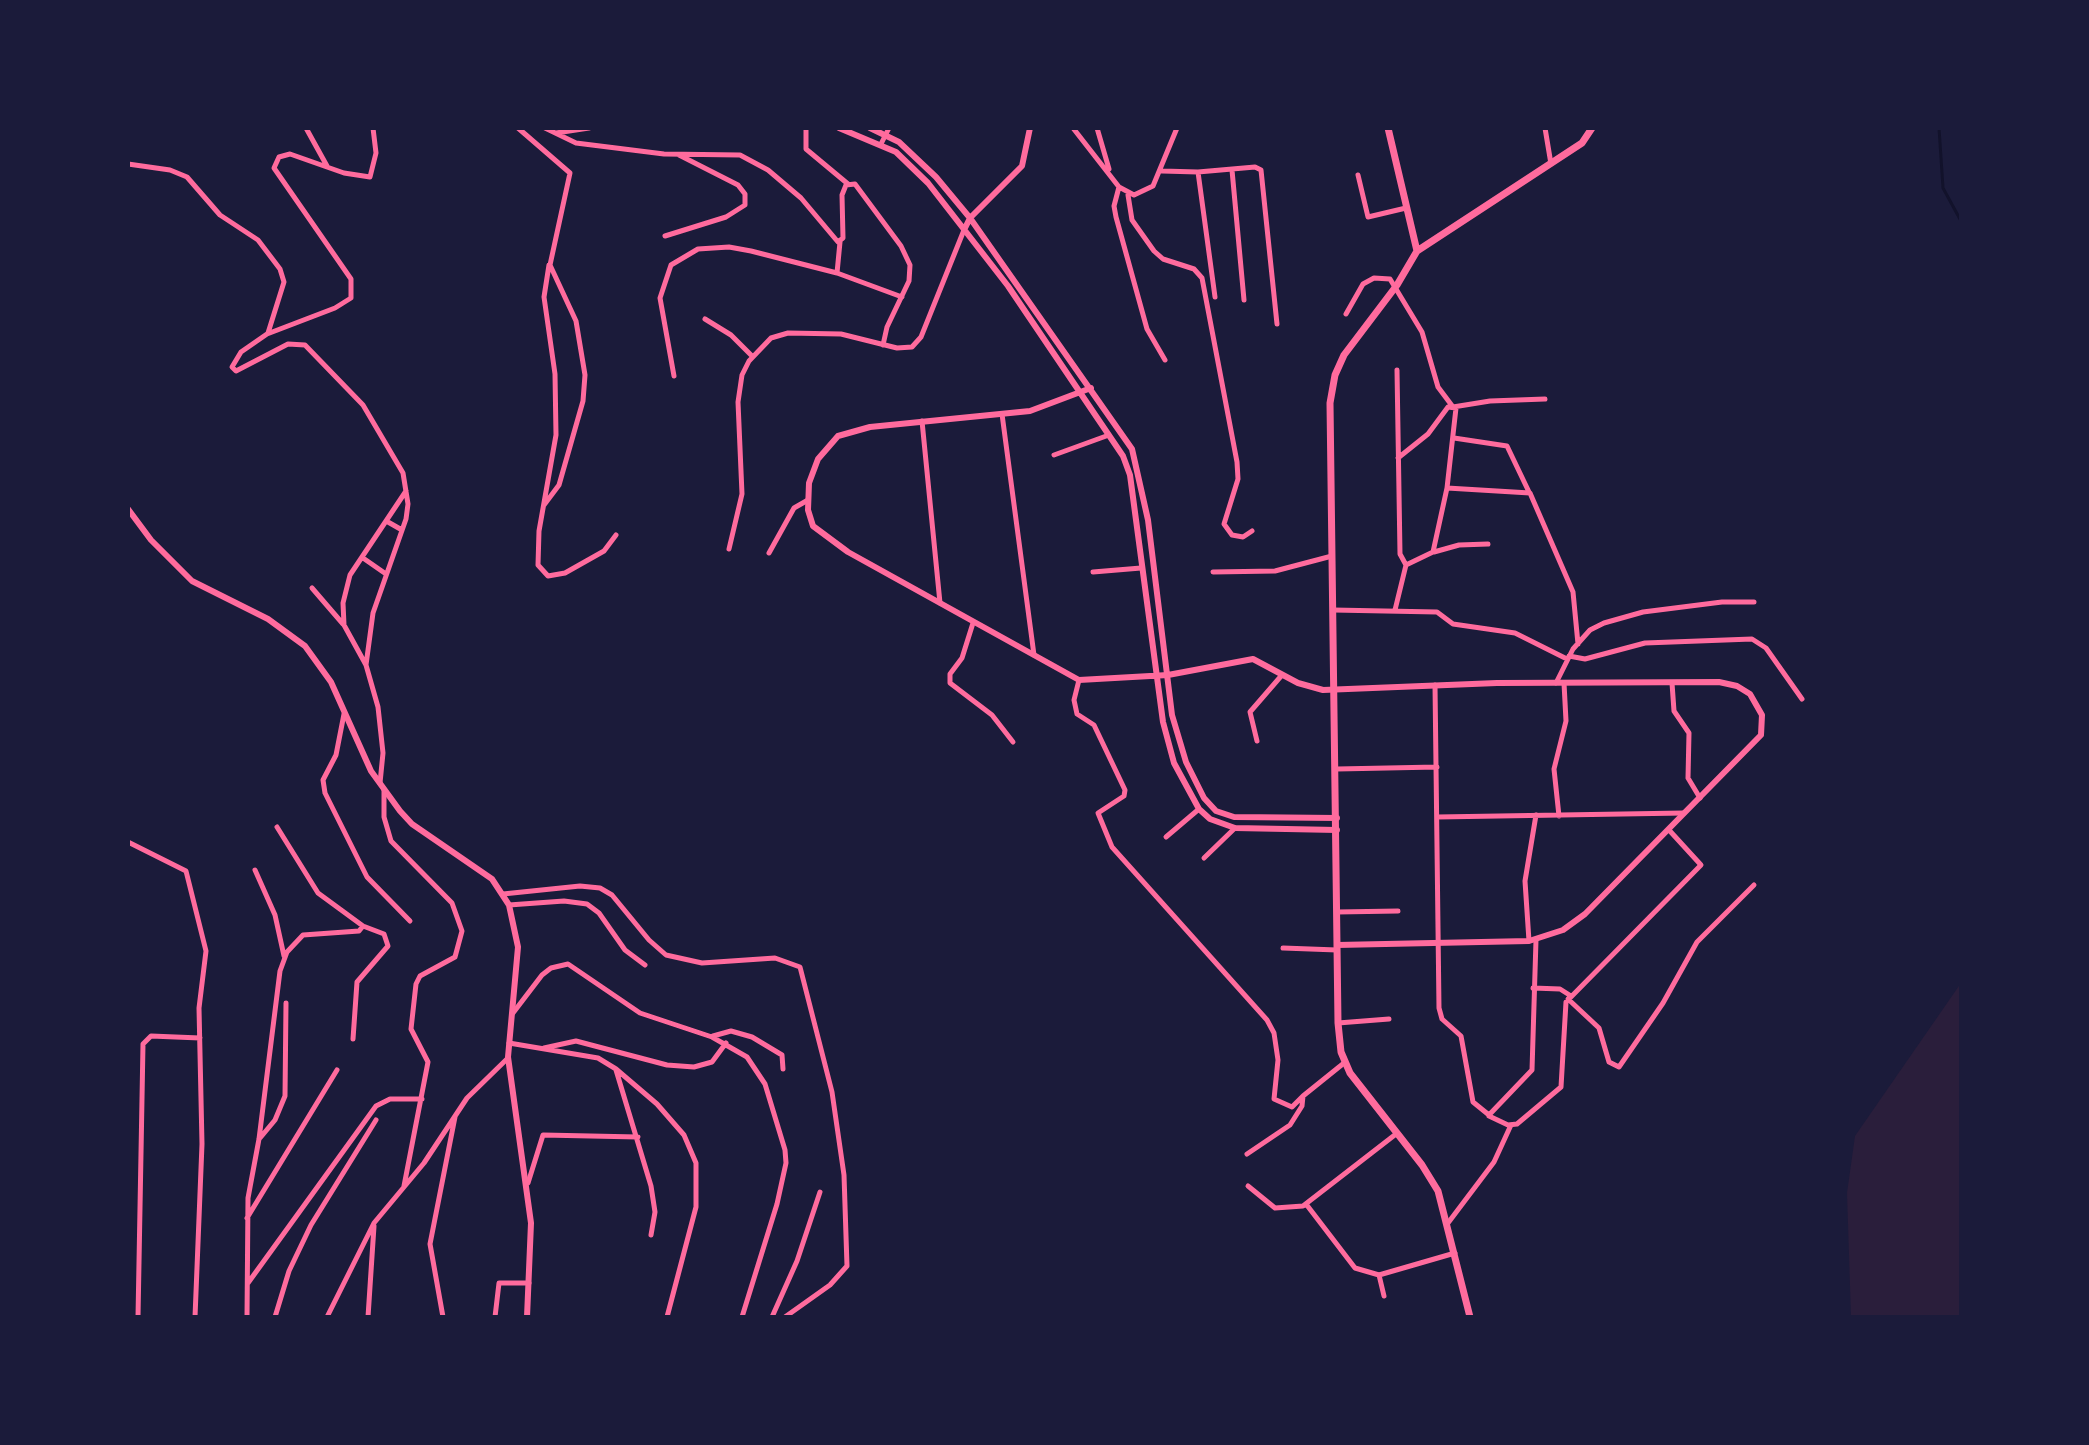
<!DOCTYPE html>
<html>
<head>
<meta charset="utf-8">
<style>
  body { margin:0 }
  #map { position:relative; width:2089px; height:1445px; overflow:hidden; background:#1b1b3a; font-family:Literata,serif }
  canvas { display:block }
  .frame { position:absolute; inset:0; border:130px solid #1b1b3a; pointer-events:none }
</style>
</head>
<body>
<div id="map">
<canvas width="2089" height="1445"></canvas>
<div class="frame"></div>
</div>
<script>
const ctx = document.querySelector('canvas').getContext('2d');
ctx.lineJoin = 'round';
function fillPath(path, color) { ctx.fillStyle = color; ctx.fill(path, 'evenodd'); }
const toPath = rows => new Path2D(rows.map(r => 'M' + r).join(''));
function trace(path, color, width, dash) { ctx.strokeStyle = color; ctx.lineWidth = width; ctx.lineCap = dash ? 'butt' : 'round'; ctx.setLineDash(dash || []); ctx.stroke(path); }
const green = toPath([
  [1961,983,1961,1317,1851,1317,1847,1193,1855,1136]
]);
const stream = toPath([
  [1939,128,1943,188,1961,221]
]);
const minor = toPath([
  [306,128,327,166],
  [518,128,570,173,550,265,576,321,585,375,583,401,559,485,544,505],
  [545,128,576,143,664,154,740,155,768,170,801,198,838,242,843,238,842,195,846,185,855,184,901,246,910,265,909,281,887,327,883,345],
  [806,128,806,149,848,184],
  [1073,128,1119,187,1134,195,1153,186,1177,128],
  [1097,128,1109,169],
  [1545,128,1551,164],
  [556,133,589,128],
  [881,144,889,128],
  [128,164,170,170,187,177,220,215,258,240,280,269,284,282,268,333],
  [1232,170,1244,300],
  [1162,171,1198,172,1215,297],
  [1198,172,1255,167,1261,170,1277,324],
  [1358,175,1368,217,1406,208],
  [1119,187,1114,206,1116,217,1147,329,1165,360],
  [1128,195,1132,220,1154,251,1163,259,1194,269,1202,278,1237,462,1238,479,1224,524,1232,535,1243,537,1252,531],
  [665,236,726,217,745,205,745,194,738,185,679,155],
  [549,265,544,297,555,374,556,435,539,531,538,565,548,576,565,573,604,551,616,535],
  [837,273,840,242],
  [1346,314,1363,284,1374,278,1390,279,1422,332,1438,387,1453,407,1490,401,1545,399],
  [705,319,731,335,752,356],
  [1397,370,1400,554,1406,565],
  [674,376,660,298,671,265,698,249,729,247,751,251,837,273,902,297],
  [1002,414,1034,655],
  [922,421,940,603],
  [1454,438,1507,446,1529,492],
  [1054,455,1109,435],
  [1398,458,1428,434,1448,407,1456,408,1447,488,1530,493,1573,592,1578,644],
  [388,522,402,530],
  [729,549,742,494,738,402,742,375,749,361,771,338,788,333,841,334,897,348,912,347,921,337,964,230],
  [1434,552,1459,545,1488,544],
  [769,553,794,508,808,500],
  [363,558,386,574],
  [1093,572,1141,568],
  [1213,572,1275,571,1332,556],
  [312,588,343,624],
  [1333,610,1437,612,1453,624,1515,633,1567,659],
  [1395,610,1406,565,1433,552,1447,488],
  [973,623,962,658,950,674,950,683,992,715,1013,742],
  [1569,656,1585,659,1645,643,1752,639,1766,648,1802,699],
  [366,665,373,613,406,519,408,504,403,473,363,405,305,345,288,344,236,371,232,367,241,352,267,334,335,308,351,298,351,279,274,168,279,157,290,154,344,173,370,177,376,153,373,128],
  [1079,680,1074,700,1077,714,1094,725,1125,790,1124,796,1098,813,1112,847,1267,1020,1274,1033,1278,1060,1274,1099,1292,1107,1303,1096],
  [1556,683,1573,649,1590,630,1604,623,1643,612,1722,602,1754,602],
  [1672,683,1674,711,1689,733,1688,778,1700,798],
  [1435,685,1439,1008,1442,1019,1461,1036,1473,1102,1489,1115,1532,1070,1536,940],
  [344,714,336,755,323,780,325,793,367,877,410,921],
  [1257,741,1250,712,1282,675],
  [1337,769,1437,767],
  [380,783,383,753,378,707,366,665,344,625,343,603,350,575,406,491],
  [384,790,384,817,391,841,452,903,462,931,455,957,420,976,416,984,411,1029,428,1062,404,1186],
  [1559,816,1554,769,1566,721,1564,683],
  [1437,817,1684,813],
  [1166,837,1199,809],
  [128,842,186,871,206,951,199,1008,202,1144,195,1317],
  [1204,858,1235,828],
  [255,870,275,915,284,956],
  [503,894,580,886,600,888,612,895,649,940,666,955,702,963,775,958,800,967,832,1092,844,1175,847,1266,830,1285,785,1317],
  [509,905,564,901,587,904,599,913,625,950,645,965],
  [1337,912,1398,911],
  [1529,941,1525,881,1536,815],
  [1283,948,1337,950],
  [1533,988,1560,989,1571,996],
  [1568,999,1599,1028,1609,1062,1619,1067,1663,1003,1697,942,1754,885],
  [513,1013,542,975,551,968,568,964,640,1013,712,1037,747,1057,765,1084,785,1150,786,1163,777,1204,742,1317],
  [1338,1023,1389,1019],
  [713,1036,731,1031,752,1037,782,1055,783,1069],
  [353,1039,357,982,388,946,384,934,363,926],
  [509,1043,598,1058,616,1069,657,1104,684,1135,696,1163,696,1207,667,1317],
  [544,1048,576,1041,667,1065,694,1067,712,1062,726,1043],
  [616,1070,651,1186,655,1212,651,1235],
  [1489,1116,1508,1125,1517,1124,1561,1087,1566,1002,1701,865,1669,830],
  [260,1138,275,1120,285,1096,286,1003],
  [1247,1154,1290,1125,1302,1106,1303,1096,1344,1063],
  [528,1183,543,1135,638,1137],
  [1248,1186,1275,1208,1303,1206,1396,1134],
  [1306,1204,1355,1268,1379,1275],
  [247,1218,337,1070],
  [1448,1223,1494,1162,1511,1125],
  [248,1283,376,1106,390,1099,422,1099],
  [1384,1296,1379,1275,1455,1253],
  [138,1317,143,1044,151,1036,200,1038],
  [247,1317,248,1198,259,1139,280,971,287,952,303,935,359,931,363,926,318,893,277,827],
  [275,1317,289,1271,311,1225,376,1120],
  [327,1317,374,1223,424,1163,467,1098,508,1058],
  [368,1317,374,1226],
  [443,1317,430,1244,455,1117],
  [495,1317,499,1283,529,1283],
  [772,1317,797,1261,820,1192]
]);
const tertiary = toPath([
  [839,128,896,152,928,183,1008,286,1123,456,1130,475,1163,722,1174,763,1199,809,1210,819,1235,828,1337,830],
  [870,128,899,142,936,177,970,218,1132,449,1148,520,1172,715,1186,762,1204,798,1216,811,1234,817,1337,818],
  [964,230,970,218,1022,166,1030,128],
  [1091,388,1030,411,870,427,838,436,818,459,809,483,808,510,813,526,848,552,1079,680,1168,675,1253,659,1298,683,1323,690,1497,683,1719,682,1737,686,1750,694,1762,715,1761,735,1585,914,1563,930,1529,941,1337,945],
  [128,509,151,540,192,581,268,619,305,646,331,682,371,771,400,811,412,824,492,879,509,905,518,947,508,1057,531,1223,527,1317]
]);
const secondary = toPath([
  [1388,128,1417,251,1397,285,1344,355,1335,375,1330,403,1338,1023,1341,1052,1350,1073,1422,1165,1438,1191,1470,1317],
  [1417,251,1582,143,1592,128]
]);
fillPath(green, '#2a1e3b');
trace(stream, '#12122b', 3);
trace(minor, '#ff6b9d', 5);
trace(tertiary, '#ff6b9d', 6);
trace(secondary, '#ff6b9d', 7);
</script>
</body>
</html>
